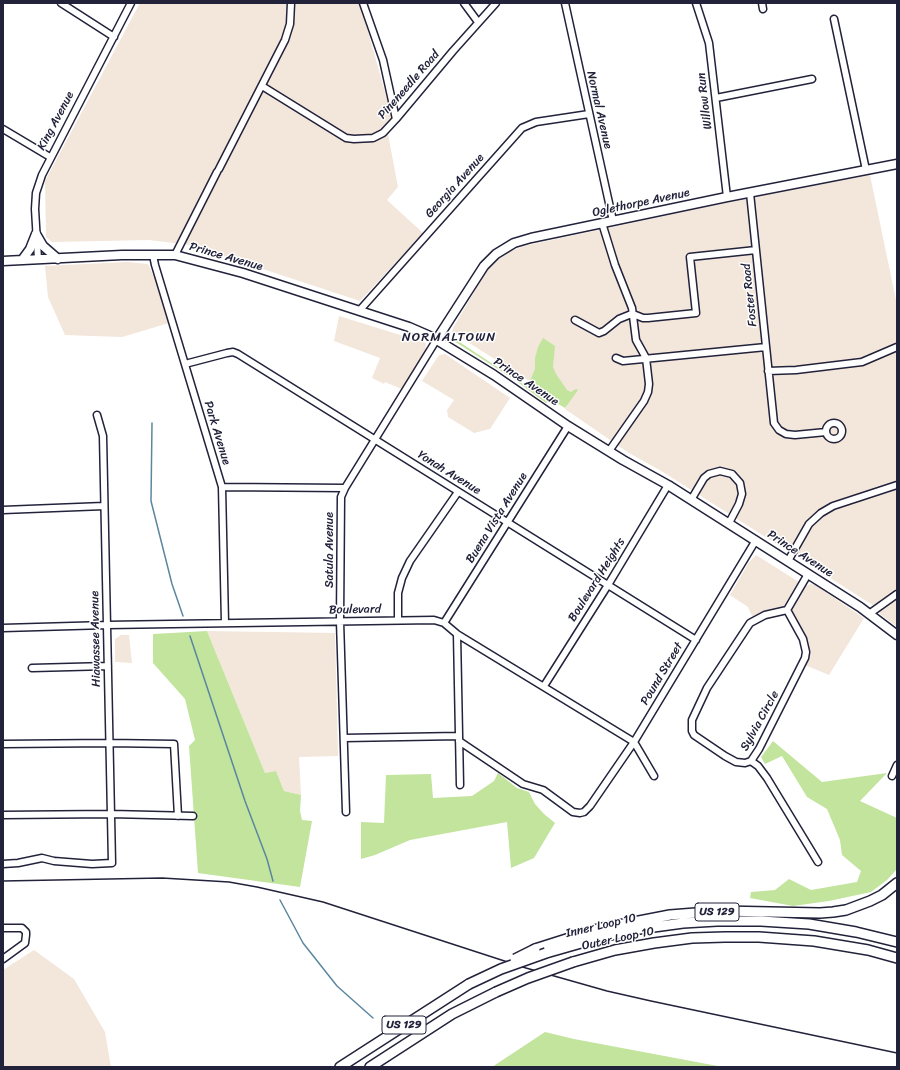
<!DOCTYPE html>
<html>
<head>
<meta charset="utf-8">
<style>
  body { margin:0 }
  #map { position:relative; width:900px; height:1070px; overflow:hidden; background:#fff; font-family:Sriracha,sans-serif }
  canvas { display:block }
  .frame { position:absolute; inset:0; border:4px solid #22223b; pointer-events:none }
</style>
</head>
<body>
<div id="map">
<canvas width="900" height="1070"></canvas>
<div class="frame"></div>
</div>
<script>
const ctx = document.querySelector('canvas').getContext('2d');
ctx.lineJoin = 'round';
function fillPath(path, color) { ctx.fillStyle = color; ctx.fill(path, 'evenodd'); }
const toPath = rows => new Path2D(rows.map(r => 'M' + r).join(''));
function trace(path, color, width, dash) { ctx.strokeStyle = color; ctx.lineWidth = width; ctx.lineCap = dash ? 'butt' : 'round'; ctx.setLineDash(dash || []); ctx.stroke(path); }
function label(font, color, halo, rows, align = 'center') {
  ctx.font = font + ' Sriracha,sans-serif'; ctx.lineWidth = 3; ctx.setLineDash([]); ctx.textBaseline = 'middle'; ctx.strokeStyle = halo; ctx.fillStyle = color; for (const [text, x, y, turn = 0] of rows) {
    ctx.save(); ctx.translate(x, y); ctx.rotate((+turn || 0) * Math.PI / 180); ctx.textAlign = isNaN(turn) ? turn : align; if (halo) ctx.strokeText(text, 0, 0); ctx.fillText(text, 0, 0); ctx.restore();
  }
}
const built = toPath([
  [140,3,360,3,392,117,388,134,398,187,387,200,423,233,360,301,190,245,149,240,52,242,46,237,45,181],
  [870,175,897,305,897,627,880,614,879,609,663,472,629,453,565,409,567,405,452,332,453,328,487,270,498,260,509,252,524,246,706,207],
  [127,262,148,264,159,288,169,323,122,337,65,335,48,297,45,266],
  [339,316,426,343,425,356,404,390,385,382,384,384,372,378,380,358,334,341],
  [445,354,510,398,490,429,474,433,448,417,447,410,454,400,422,381,439,355],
  [756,555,799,582,783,607,752,616,748,607,730,595,749,562],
  [811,584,815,585,864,618,829,675,805,665,809,652,808,642,800,625,791,612,791,608,802,591,806,586],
  [207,631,335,633,338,756,299,757,301,795,284,791,276,771,265,773],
  [121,635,129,635,132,663,115,662,115,639],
  [34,950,74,979,105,1032,111,1067,3,1067,3,970]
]);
const green = toPath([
  [543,338,555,346,553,367,556,374,567,390,571,392,576,389,578,390,565,408,530,387,529,383,535,369,535,358,538,347],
  [455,339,529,388,549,401,546,403,515,380,454,341],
  [207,631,265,773,276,771,284,791,301,795,300,811,302,820,312,821,300,887,198,873,189,746,195,740,185,699,153,663,153,634],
  [773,741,822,782,887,773,860,801,897,818,897,869,887,880,871,892,829,901,793,906,750,898,751,892,775,890,789,879,811,890,857,882,861,871,842,855,840,840,827,809,807,797,782,756,765,764,761,757],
  [498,773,517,788,529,792,535,804,544,814,555,823,534,858,511,868,507,822,410,840,375,855,361,859,361,822,384,823,386,775,431,774,433,798,472,796,494,781],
  [545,1032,574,1039,723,1067,492,1067]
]);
const stream = toPath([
  [152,423,151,501,172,584,183,616],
  [190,636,245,801,267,859,273,881],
  [280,900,303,943,337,986,373,1018]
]);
const minor = toPath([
  [61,3,114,37],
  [363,3,383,60,396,119],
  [464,3,478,22],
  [565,3,613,221],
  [696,3,709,43,727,197],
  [762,3,763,9],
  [834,19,866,170],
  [262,86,346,138,354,139,373,138,383,133,396,119,453,51,496,3],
  [716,98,812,79],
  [3,129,50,157],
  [219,169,285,40,290,24,291,3],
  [750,193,774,423,779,430,786,434,795,435,826,432],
  [602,223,615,265,632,308,636,340,646,358,649,384,648,392,644,401,609,451],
  [153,255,155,265,222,487,225,623],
  [175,255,217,172],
  [38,259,35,209,36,193,42,175,131,3],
  [359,311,522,128,536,122,589,114],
  [575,320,599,333,604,331,619,319,629,315,633,314,643,318,648,318,696,313,690,257,756,250],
  [616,358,623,361,766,347],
  [185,364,227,353,233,352,238,354,696,640],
  [768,371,796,370,862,362,897,347],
  '826 431a8 8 0 1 1 16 0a8 8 0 1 1-16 0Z',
  [222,487,345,488],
  [691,500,704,478,709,474,720,471,732,474,740,483,742,494,739,504,729,523],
  [3,510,104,506],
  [788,561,809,524,821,513,833,506,897,485],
  [787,610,765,615,750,623,707,688,692,720,692,731,694,735,725,756,736,762,745,763,751,761,759,749,805,658,806,652,803,639,787,610,808,574],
  [869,614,897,594],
  [398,620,398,593,402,578,410,561,458,492],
  [444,623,568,426],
  [3,628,107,625,434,620,444,623,457,634,634,742,654,776],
  [457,634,460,785],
  [32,668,108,666],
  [544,686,608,585,668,485],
  [344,738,459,736],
  [459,741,523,784,543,790,573,812,580,813,584,812,590,806,634,742,756,540],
  [3,744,109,743,174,744,178,816],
  [751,761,758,766,767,778,818,862],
  [892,776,897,765],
  [346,812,340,621,341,497,345,488,437,339],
  [3,815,111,814,193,816],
  [3,864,18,863,42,858,54,861,92,864,112,863,103,436,97,415],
  [3,928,22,928,26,932,26,935,25,943,3,959]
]);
const major = toPath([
  [36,234,43,246,58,259],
  [22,260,30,249,36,234],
  [3,261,122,255,175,255,243,273,409,327,432,337,494,375,568,426,623,460,668,485,808,574,860,607,897,635],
  [437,339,484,266,496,254,514,243,531,238,727,197,897,164]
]);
const highway = toPath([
  [535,949,598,929,670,915,721,911,820,913,833,912,846,910,870,901,882,895,897,883],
  [546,953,602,937,639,929,683,923,717,921,761,921,809,924,856,932,897,942],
  [573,962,615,950,654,943,692,938,725,937,759,937,814,941,868,950,897,958],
  [340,1067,469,984],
  [370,1067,452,1014,496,992]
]);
const rail = toPath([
  [3,881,162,878,229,882,257,887,323,902,526,968,607,991,651,1001,897,1053]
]);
const highwayBridge = toPath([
  [515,959,535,949],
  [469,984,501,969,546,953],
  [496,992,528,978,573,962]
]);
const shields = [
  [717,912,44],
  [404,1025,44]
];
const shieldNames = [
  ["US 129",717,912],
  ["US 129",404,1025]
];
const streetNames = [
  ["Pineneedle Road",409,85,-49],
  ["Willow Run",705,101,-97],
  ["Normal Avenue",599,110,77],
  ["King Avenue",56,121,-62],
  ["Georgia Avenue",455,186,-48],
  ["Oglethorpe Avenue",641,203,-12],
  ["Prince Avenue",226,257,16],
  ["Foster Road",750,295,-96],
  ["Prince Avenue",526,382,34],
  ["Park Avenue",217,433,73],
  ["Yonah Avenue",449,473,32],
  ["Buena Vista Avenue",497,518,-58],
  ["Satula Avenue",330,550,-90],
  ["Prince Avenue",800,554,33],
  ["Boulevard Heights",597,580,-58],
  ["Boulevard",355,610,-1],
  ["Hiawassee Avenue",96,639,-91],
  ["Pound Street",662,674,-59],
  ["Sylvia Circle",760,721,-61],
  ["Inner Loop 10",601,926,-13],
  ["Outer Loop 10",618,939,-12]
];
const neighbourhoodNames = [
  ["NORMALTOWN",449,338]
];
fillPath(built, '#f3e6db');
fillPath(green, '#c2e49d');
trace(stream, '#5c86a0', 1.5);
trace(minor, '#22223b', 9);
trace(major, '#22223b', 11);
trace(highway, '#22223b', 12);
trace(minor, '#fff', 6);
trace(major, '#fff', 8);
trace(highway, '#fff', 9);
trace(rail, '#22223b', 1.5);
trace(highwayBridge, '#22223b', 12, []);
trace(highwayBridge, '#fff', 9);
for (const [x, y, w] of shields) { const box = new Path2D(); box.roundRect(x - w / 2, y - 9, w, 18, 3); ctx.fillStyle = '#fff'; ctx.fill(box); trace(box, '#22223b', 1); }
label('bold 11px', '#22223b', null, shieldNames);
label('12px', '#22223b', '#fff', streetNames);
ctx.letterSpacing = '1px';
label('13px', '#22223b', '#fff', neighbourhoodNames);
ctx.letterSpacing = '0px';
</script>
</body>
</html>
